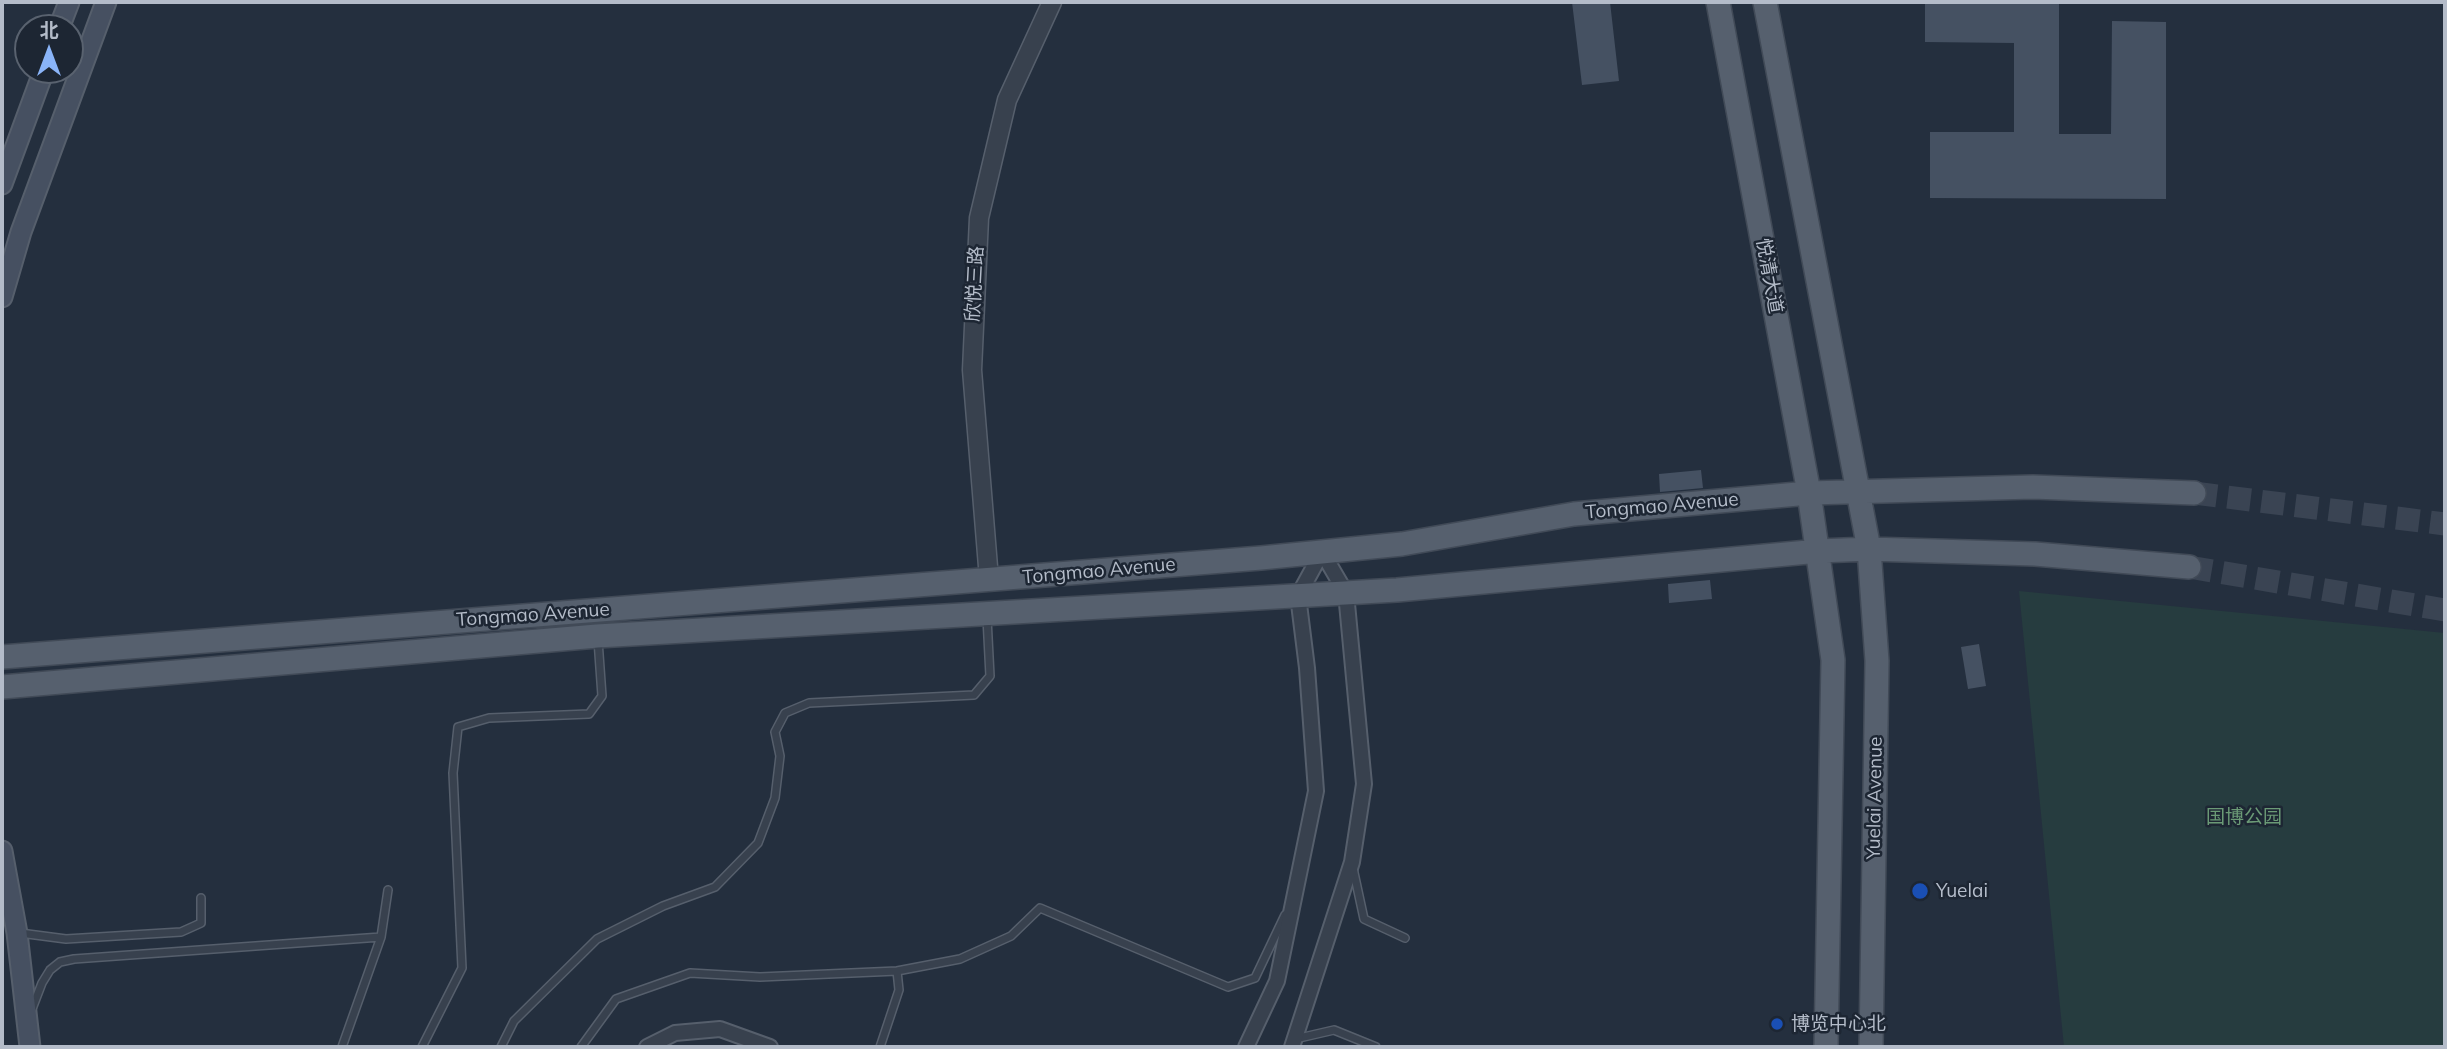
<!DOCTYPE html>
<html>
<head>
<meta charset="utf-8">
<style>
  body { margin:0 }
  #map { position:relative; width:2447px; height:1049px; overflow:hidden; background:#242f3e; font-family:Mulish,"Noto Sans SC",sans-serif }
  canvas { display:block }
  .frame { position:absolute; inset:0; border:4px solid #b4bcc9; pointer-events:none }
  .north { position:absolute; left:14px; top:14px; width:70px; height:70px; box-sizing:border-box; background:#1d2633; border:2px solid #59626f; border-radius:50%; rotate:0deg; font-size:19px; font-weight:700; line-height:28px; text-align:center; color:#b4bcc9 }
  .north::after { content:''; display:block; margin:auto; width:24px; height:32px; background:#8ab4f8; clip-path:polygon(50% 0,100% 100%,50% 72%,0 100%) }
</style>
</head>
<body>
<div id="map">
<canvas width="2447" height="1049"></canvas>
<div class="frame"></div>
<div class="north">北</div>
</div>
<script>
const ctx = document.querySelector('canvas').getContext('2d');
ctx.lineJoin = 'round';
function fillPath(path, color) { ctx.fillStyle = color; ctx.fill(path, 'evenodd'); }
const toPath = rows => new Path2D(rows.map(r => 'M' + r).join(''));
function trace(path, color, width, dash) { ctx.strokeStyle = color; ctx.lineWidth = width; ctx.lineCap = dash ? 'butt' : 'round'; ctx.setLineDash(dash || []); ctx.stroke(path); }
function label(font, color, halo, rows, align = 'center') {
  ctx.font = font + ' Mulish,"Noto Sans SC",sans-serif'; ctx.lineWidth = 5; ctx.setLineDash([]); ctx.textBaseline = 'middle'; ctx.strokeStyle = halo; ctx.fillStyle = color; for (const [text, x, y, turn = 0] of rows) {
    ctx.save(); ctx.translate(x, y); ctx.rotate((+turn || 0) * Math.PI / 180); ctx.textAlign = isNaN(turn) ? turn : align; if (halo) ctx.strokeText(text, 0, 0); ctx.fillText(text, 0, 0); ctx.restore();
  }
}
const green = toPath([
  [2019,591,2445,633,2445,1047,2064,1047]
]);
const building = toPath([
  [1572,2,1610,2,1619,81,1582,85],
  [1925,2,2059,2,2059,134,2111,134,2112,21,2166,22,2166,199,1930,198,1930,132,2014,132,2014,43,1925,42],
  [1701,470,1703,488,1660,492,1659,474],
  [1710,580,1712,599,1669,603,1668,584],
  [1979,644,1986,686,1968,689,1961,647]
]);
const primaryTunnel = toPath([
  [2194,493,2445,524],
  [2189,567,2445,610]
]);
const service = toPath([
  [1353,868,1364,919,1405,938],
  [20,933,66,939,181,932,201,923,201,898],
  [32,1009,42,983,50,970,60,962,74,959,381,937],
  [1295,1039,1334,1030,1376,1047],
  [342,1047,381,937,388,890],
  [422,1047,462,968,453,773,458,727,489,718,589,714,602,696,598,640],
  [501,1047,514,1021,597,939,663,906,715,887,758,843,775,798,780,756,775,732,785,713,809,703,974,695,990,676,987,618],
  [581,1047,616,999,690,973,760,977,897,971,960,959,1011,936,1040,908,1228,987,1255,978,1285,915],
  [880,1047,899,990,897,971]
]);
const minor = toPath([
  [647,1047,675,1033,720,1029,770,1047],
  [1246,1047,1277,981,1316,791,1307,668,1298,596,1322,552,1346,593,1364,784,1352,862,1292,1047]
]);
const tertiary = toPath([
  [989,579,972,370,979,218,1007,100,1052,2]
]);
const secondary = toPath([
  [59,28,69,2],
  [2,184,44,70],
  [2,297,21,232,106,2],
  [2,851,17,933,30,1047]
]);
const primary = toPath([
  [1718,2,1809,493,1833,660,1826,1047],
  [1765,2,1869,549,1877,661,1871,1047],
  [2,657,1261,558,1402,544,1574,514,1809,493,2033,487,2194,493],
  [2,687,597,636,1397,590,1819,551,1869,549,2035,554,2189,567]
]);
const markers = [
  [1920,891,9,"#1a4fb4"],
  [1777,1024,7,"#1a4fb4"]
];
const streetNames = [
  ["悦清大道",1769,276,80],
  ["欣悦三路",975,284,-87],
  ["Tongmao Avenue",1662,506,-5],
  ["Tongmao Avenue",1099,571,-5],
  ["Tongmao Avenue",533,615,-4],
  ["Yuelai Avenue",1875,798,-89]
];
const parkNames = [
  ["国博公园",2244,817]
];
const poiNames = [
  ["Yuelai",1936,891],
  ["博览中心北",1791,1024]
];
fillPath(green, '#263c3f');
fillPath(building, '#455162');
trace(primaryTunnel, '#3a4453', 23, [23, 11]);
trace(service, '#565f6c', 10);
trace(minor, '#565f6c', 18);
trace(tertiary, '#565f6c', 21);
trace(secondary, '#565f6c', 23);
trace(primary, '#414a57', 26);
trace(service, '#38414e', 7);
trace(minor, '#38414e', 14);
trace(tertiary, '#38414e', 18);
trace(secondary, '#465061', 19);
trace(primary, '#56606e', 23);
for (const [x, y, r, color] of markers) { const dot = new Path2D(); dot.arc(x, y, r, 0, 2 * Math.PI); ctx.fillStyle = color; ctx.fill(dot); trace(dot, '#1d2633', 2.5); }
label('19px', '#b4bcc9', '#1d2633', streetNames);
label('19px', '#6b9a76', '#1d2633', parkNames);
label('19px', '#b4bcc9', '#1d2633', poiNames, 'left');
</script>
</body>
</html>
